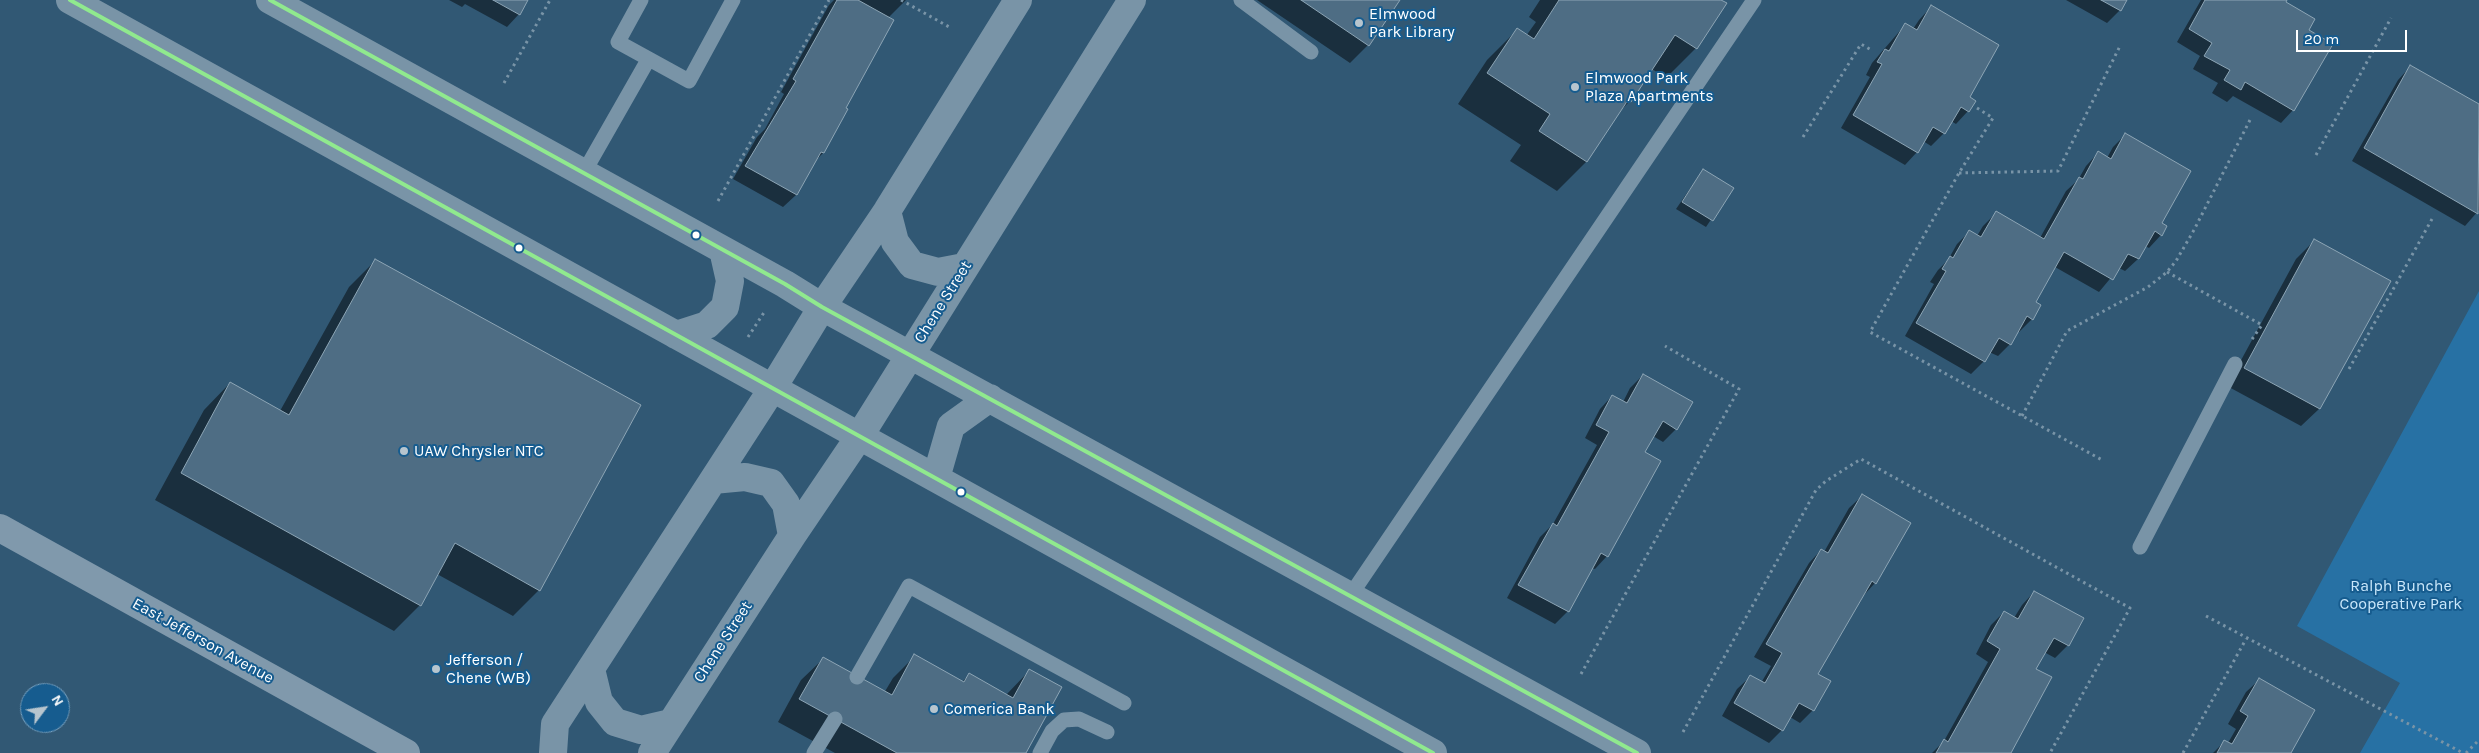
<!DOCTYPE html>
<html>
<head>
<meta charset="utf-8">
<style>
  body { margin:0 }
  #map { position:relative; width:2479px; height:753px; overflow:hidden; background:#315874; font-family:Karla,sans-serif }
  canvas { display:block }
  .north { position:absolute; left:20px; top:683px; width:50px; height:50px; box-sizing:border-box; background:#165c8f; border:1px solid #739dbc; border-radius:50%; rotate:59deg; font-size:14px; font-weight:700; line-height:20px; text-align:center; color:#fff }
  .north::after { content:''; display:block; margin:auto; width:18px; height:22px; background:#b7c5ce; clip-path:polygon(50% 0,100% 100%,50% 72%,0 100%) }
  .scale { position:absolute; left:2296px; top:30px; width:111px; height:22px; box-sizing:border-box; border:2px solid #fff; border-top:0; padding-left:6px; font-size:15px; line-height:18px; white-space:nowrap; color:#fff; -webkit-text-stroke:4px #165c8f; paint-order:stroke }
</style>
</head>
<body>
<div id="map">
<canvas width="2479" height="753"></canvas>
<div class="north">N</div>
<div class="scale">20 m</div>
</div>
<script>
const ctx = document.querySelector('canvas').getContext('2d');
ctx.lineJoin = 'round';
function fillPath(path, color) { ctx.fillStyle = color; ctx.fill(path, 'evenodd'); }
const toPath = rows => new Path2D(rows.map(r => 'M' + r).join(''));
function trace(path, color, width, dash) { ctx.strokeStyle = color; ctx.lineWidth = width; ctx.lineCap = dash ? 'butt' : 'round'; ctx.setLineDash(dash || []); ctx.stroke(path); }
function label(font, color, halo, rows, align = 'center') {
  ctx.font = font + ' Karla,sans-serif'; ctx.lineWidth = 4; ctx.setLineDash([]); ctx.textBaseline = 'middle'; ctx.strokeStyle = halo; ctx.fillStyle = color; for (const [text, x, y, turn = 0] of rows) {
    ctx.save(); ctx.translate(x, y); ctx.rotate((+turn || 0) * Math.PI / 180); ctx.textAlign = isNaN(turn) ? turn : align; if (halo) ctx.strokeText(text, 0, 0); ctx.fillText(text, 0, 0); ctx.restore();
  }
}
const green = toPath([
  [2479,291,2479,753,2360,753,2400,683,2297,626]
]);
const shadow = toPath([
  [449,0,527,0,519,14,507,27,465,4,462,7],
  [834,0,906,0,888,18,823,153,814,162,796,195,783,207,733,179,757,137,765,129,784,94,781,92,829,5],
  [1257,0,1398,0,1368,45,1350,63],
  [1540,0,1719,0,1696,48,1666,78,1652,69,1630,101,1616,115,1587,161,1557,191,1510,161,1521,145,1458,104,1487,60,1517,30,1526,36,1536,22,1529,17],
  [2066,0,2125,0,2120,10,2107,23],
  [2201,0,2286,0,2293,110,2281,123,2233,96,2227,102,2212,93,2218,83,2193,69,2200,56,2177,42],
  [1931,7,1968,98,1968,111,1956,124,1951,121,1944,133,1931,146,1923,141,1917,152,1905,165,1841,128,1870,77,1866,75,1872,63,1905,25,1913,29,1919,20],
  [2410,67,2479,106,2479,210,2465,226,2352,161,2398,80],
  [2125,135,2160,223,2161,235,2149,248,2145,246,2138,259,2125,271,2119,268,2099,292,2055,267,2034,302,2032,319,2019,332,2018,331,2010,344,1998,356,1989,352,1984,361,1971,374,1905,336,1934,284,1930,282,1938,270,1948,260,1957,244,1969,232,1977,236,1983,226,1996,213,2040,238,2066,191,2078,180,2086,166,2098,153,2107,158,2113,147],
  [1703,170,1732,188,1706,227,1676,209],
  [2314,241,2389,282,2319,409,2301,426,2227,386,2296,259],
  [375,261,539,590,513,616,437,574,420,605,394,631,155,500,204,410,230,383,280,411,349,287],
  [1643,375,1676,429,1663,442,1653,436,1644,453,1607,556,1595,569,1592,568,1568,611,1555,624,1507,598,1540,537,1553,524,1597,445,1585,438,1600,409,1612,396,1623,402,1630,388],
  [1862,496,1875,583,1863,596,1816,674,1813,710,1800,723,1790,717,1782,730,1769,743,1722,716,1737,689,1750,677,1761,683,1771,666,1754,657,1809,563,1821,550,1824,552,1849,508],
  [2034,592,2068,645,2055,658,2044,652,2035,669,2009,753,1932,753,1944,741,1988,662,1976,654,1991,625,2004,612,2014,618,2022,605],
  [915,656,962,682,969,675,1006,695,1029,671,1024,753,835,753,778,722,801,680,823,659,884,693,893,678],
  [2259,680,2290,753,2213,753,2225,741,2228,743,2236,729,2228,724,2246,692]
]);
const building = toPath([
  [493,0,528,0,520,15,493,0],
  [837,0,858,0,894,20,846,108,848,109,824,153,821,152,797,195,745,166,796,81,793,79,837,0],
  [1301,0,1400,0,1369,46,1301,0],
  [1559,0,1721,0,1727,3,1697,49,1675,35,1631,102,1628,100,1587,162,1539,131,1550,114,1487,73,1517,28,1534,39,1559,0],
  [2101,0,2127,0,2121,11,2101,0],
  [2205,0,2287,0,2286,2,2315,19,2309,30,2333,44,2294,111,2245,82,2241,90,2224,80,2230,70,2204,56,2212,43,2189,29,2205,0],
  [1931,5,1999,45,1970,97,1976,101,1969,112,1961,107,1945,134,1933,127,1918,153,1853,115,1882,64,1877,62,1885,49,1889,51,1905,23,1917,30,1931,5],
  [2410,65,2479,104,2478,214,2364,148,2410,65],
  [2125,133,2191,171,2162,223,2167,226,2162,236,2155,231,2139,259,2128,254,2113,280,2064,252,2036,302,2041,305,2033,320,2027,316,2011,345,1999,338,1985,362,1916,323,1946,271,1942,269,1950,256,1953,258,1969,230,1981,237,1996,211,2044,239,2079,177,2083,179,2098,151,2111,159,2125,133],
  [1703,169,1734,188,1713,221,1682,202,1703,169],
  [2314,239,2391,281,2320,409,2244,368,2314,239],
  [375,259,641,405,540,591,455,543,421,606,181,473,230,382,289,415,375,259],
  [1643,374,1693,402,1677,430,1663,421,1645,452,1661,461,1608,557,1601,553,1569,612,1518,585,1553,523,1557,526,1609,432,1596,425,1612,395,1627,403,1643,374],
  [1862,494,1911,523,1876,584,1872,581,1818,674,1831,681,1814,711,1799,703,1783,731,1734,703,1750,675,1765,683,1782,653,1766,644,1821,549,1828,553,1862,494],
  [2034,591,2084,618,2069,646,2054,638,2036,669,2052,677,2011,753,1936,753,1944,739,1948,742,2000,649,1987,641,2004,611,2018,619,2034,591],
  [914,654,964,682,969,673,1013,698,1029,669,1062,687,1026,753,897,753,799,699,823,657,892,695,914,654],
  [2259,678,2315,710,2291,753,2217,753,2224,740,2232,744,2248,716,2240,711,2259,678]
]);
const path = toPath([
  [901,0,951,28],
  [504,83,550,0],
  [1977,108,1993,118,1959,173,1870,332,2104,461],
  [1803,137,1861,44,1873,51],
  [2316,155,2391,18],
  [1959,173,2058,171,2120,46],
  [718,201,829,0],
  [2167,272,2262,325,2250,342],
  [748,337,765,311],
  [2349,369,2432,219],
  [2022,416,2067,331,2148,287,2167,272,2176,261,2194,230,2251,118],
  [2206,616,2463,753],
  [1581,674,1739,389,1665,346],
  [1683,732,1816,490,1826,481,1861,459,2130,608,2050,753],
  [2183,753,2246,639],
  [2466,753,2479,740]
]);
const service = toPath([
  [641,0,618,42,689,81,733,0],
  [1241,0,1311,52],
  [583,174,648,60],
  [2140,547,2235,364],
  [1350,596,1754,0],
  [857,677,909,586,1124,703],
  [814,753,835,719],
  [1040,753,1052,731,1064,720,1079,719,1107,732]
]);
const tertiary = toPath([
  [70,0,1433,753],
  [270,0,785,284,822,307,1637,753],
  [887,211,895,242,912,265,938,272,964,267],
  [676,335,707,325,725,307,730,281,723,250],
  [936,478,951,426,990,398],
  [713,480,745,477,771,483,786,504,792,536],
  [591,669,599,702,615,722,641,730,671,723],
  [553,753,555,724,772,389,822,307,887,211,1018,0],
  [652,753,792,536,859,437,1132,0]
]);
const secondary = toPath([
  [0,528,406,753]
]);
const bus1 = toPath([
  [70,0,1433,753],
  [270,0,785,284,822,307,1637,753]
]);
const markers = [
  [1359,23,5,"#b7c5ce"],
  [1575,87,5,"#b7c5ce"],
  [696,235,4.5,"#fff"],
  [519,248,4.5,"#fff"],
  [404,451,5,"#b7c5ce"],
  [961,492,4.5,"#fff"],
  [436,669,5,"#b7c5ce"],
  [934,709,5,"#b7c5ce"]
];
const poiNames = [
  ["Elmwood",1369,14],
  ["Park Library",1369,32],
  ["Elmwood Park",1585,78],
  ["Plaza Apartments",1585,96],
  ["UAW Chrysler NTC",414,451],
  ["Jefferson /",446,660],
  ["Chene (WB)",446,678],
  ["Comerica Bank",944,709]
];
const streetNames = [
  ["Chene Street",943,302,-58],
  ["East Jefferson Avenue",203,641,29],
  ["Chene Street",723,642,-57]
];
const parkNames = [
  ["Ralph Bunche",2401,586],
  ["Cooperative Park",2401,604]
];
fillPath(green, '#2771a4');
fillPath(shadow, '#0007');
fillPath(building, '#4e6d84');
trace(building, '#8da5b5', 1);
trace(path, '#7994a7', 3, [2.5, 4]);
trace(service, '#7994a7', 15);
trace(tertiary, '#7994a7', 28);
trace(secondary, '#8099ac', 28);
trace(bus1, '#90e98e', 4);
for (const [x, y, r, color] of markers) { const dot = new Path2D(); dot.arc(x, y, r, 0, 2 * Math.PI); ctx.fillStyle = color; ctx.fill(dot); trace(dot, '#165c8f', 2); }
label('16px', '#fff', '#165c8f', poiNames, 'left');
label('16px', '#fff', '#165c8f', streetNames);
label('16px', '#c9e7fb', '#165c8f', parkNames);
</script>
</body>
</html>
